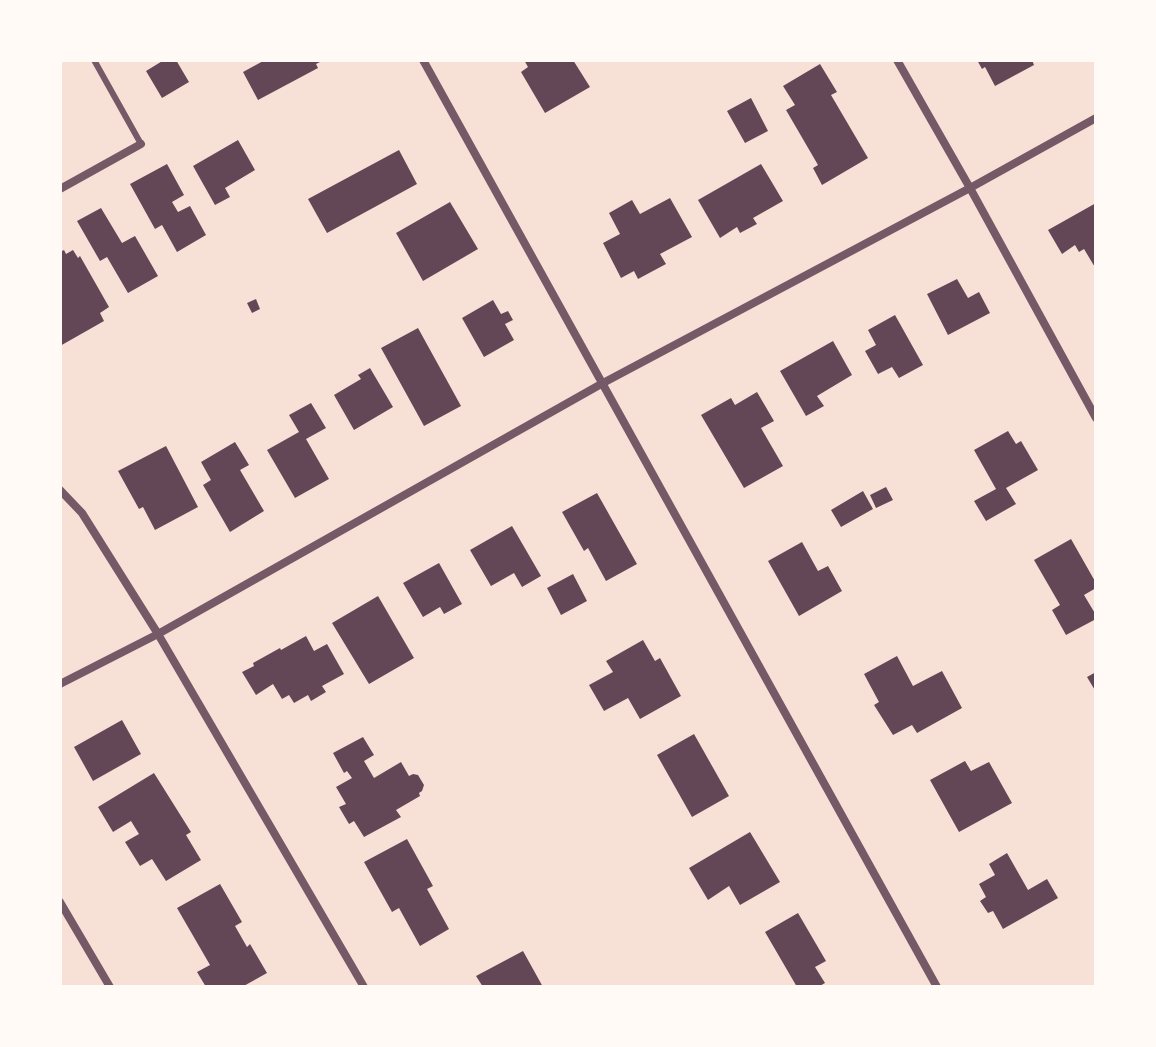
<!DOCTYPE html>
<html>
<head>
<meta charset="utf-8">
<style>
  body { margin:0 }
  #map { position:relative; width:1156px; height:1047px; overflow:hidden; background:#f7e1d7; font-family:"DejaVu Sans",sans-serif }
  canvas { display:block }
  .frame { position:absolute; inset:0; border:62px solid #fffaf5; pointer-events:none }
</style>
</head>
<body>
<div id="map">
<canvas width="1156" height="1047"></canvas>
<div class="frame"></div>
</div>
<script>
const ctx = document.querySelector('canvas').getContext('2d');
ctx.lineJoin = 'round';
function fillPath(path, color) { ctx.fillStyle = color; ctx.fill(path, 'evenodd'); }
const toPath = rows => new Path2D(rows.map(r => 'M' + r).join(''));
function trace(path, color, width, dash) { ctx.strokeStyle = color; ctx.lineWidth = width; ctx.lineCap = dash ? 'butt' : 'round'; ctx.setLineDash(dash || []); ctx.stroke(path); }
const building = toPath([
  [164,60,176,60,189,82,162,98,146,71],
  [265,60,324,60,316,64,318,68,258,100,243,72],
  [524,60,573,60,590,87,545,113,521,72,528,67],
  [977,60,1032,60,1034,65,995,86,985,67,982,69],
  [820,64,837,92,831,95,868,158,822,185,813,168,818,165,786,110,795,105,783,86],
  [751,98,768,131,745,143,727,111],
  [238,140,255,170,225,188,230,197,215,205,193,166],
  [399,150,417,184,327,233,308,199],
  [167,164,184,195,172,202,178,212,190,206,206,235,177,252,162,225,155,229,130,184],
  [761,164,783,201,753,218,757,224,740,233,737,227,720,238,698,200],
  [670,198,692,237,660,254,666,264,638,279,634,271,621,278,603,243,620,234,609,213,632,200,640,214],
  [450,202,478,249,423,281,396,233],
  [1096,203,1096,269,1084,249,1079,252,1075,245,1062,254,1048,230],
  [101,208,122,243,135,236,158,276,128,293,107,257,100,261,77,221],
  [64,250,66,254,73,250,78,258,80,256,109,307,100,313,104,321,60,346,60,252],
  [957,279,968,298,979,292,990,313,948,335,927,294],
  [256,299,260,309,252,313,247,303],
  [493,300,501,314,508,311,513,320,505,324,514,340,484,357,462,318],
  [895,315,923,365,899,378,892,367,878,374,865,351,876,345,868,330],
  [418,328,461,406,424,426,381,348],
  [833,341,852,375,817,396,824,406,806,416,780,371],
  [370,368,393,407,354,430,334,395,361,379,358,375],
  [757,392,774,421,761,428,783,466,744,488,701,415,731,398,735,405],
  [311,403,326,428,306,439,329,479,295,498,267,450,299,432,289,415],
  [1008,431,1016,444,1021,441,1038,470,1006,488,1016,504,986,521,974,501,996,489,974,450],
  [235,442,249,465,240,470,264,511,230,532,203,485,211,480,201,462],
  [166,446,198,507,155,530,143,507,139,509,118,471],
  [886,487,893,500,876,508,870,495],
  [863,491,873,509,841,527,831,510],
  [597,493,637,564,606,581,588,548,584,551,562,512],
  [512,526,541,576,522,587,514,573,491,586,470,550],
  [1071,539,1096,583,1096,588,1084,595,1096,615,1096,619,1066,635,1052,610,1060,605,1034,560],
  [802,542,818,571,828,566,842,591,799,616,768,561],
  [439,563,462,604,444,614,440,607,423,617,403,583],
  [573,574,587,601,561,615,547,588],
  [378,596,414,658,369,684,332,623],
  [306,636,314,651,327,644,344,674,322,686,326,692,311,701,308,695,294,703,289,695,282,699,273,684,256,695,242,672,254,666,253,663,280,648,281,650],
  [643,640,655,661,660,658,681,696,640,719,628,698,604,711,589,685,613,672,606,661],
  [897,656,913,686,942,671,962,708,917,733,912,725,893,735,874,705,879,702,864,674],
  [1096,672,1096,692,1087,677],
  [122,720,141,754,93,781,74,747],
  [694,734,729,796,692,817,657,755],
  [363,737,374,755,364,761,374,778,401,762,409,776,413,774,418,775,424,785,422,791,419,793,420,796,396,810,401,817,364,837,354,821,349,824,339,807,346,804,336,787,352,778,347,771,344,773,333,753],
  [965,761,971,771,989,762,1012,803,959,832,930,780],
  [154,773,191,832,186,835,201,860,166,881,152,859,140,866,125,842,139,834,131,821,113,832,98,807],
  [750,832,780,882,740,905,729,886,708,900,689,868],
  [407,839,433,886,427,889,449,929,420,946,399,908,392,912,364,862],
  [1007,853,1028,890,1047,879,1058,898,1003,929,993,911,988,913,980,901,986,897,979,884,995,875,989,864],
  [220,884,242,922,235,926,247,947,250,944,267,973,242,987,206,987,197,972,210,965,177,908],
  [798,913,826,961,815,967,825,983,818,987,797,987,765,932],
  [523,951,543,987,483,987,476,976]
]);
const service = toPath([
  [94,60,141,144]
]);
const minor = toPath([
  [423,60,937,987],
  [897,60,970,188,1096,418],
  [60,189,141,144],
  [60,490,82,513,158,634,364,987],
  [60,684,158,634,603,383,970,188,1096,118],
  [60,902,110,987]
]);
fillPath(building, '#644757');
trace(service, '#755966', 6);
trace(minor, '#755966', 8);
</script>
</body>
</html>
